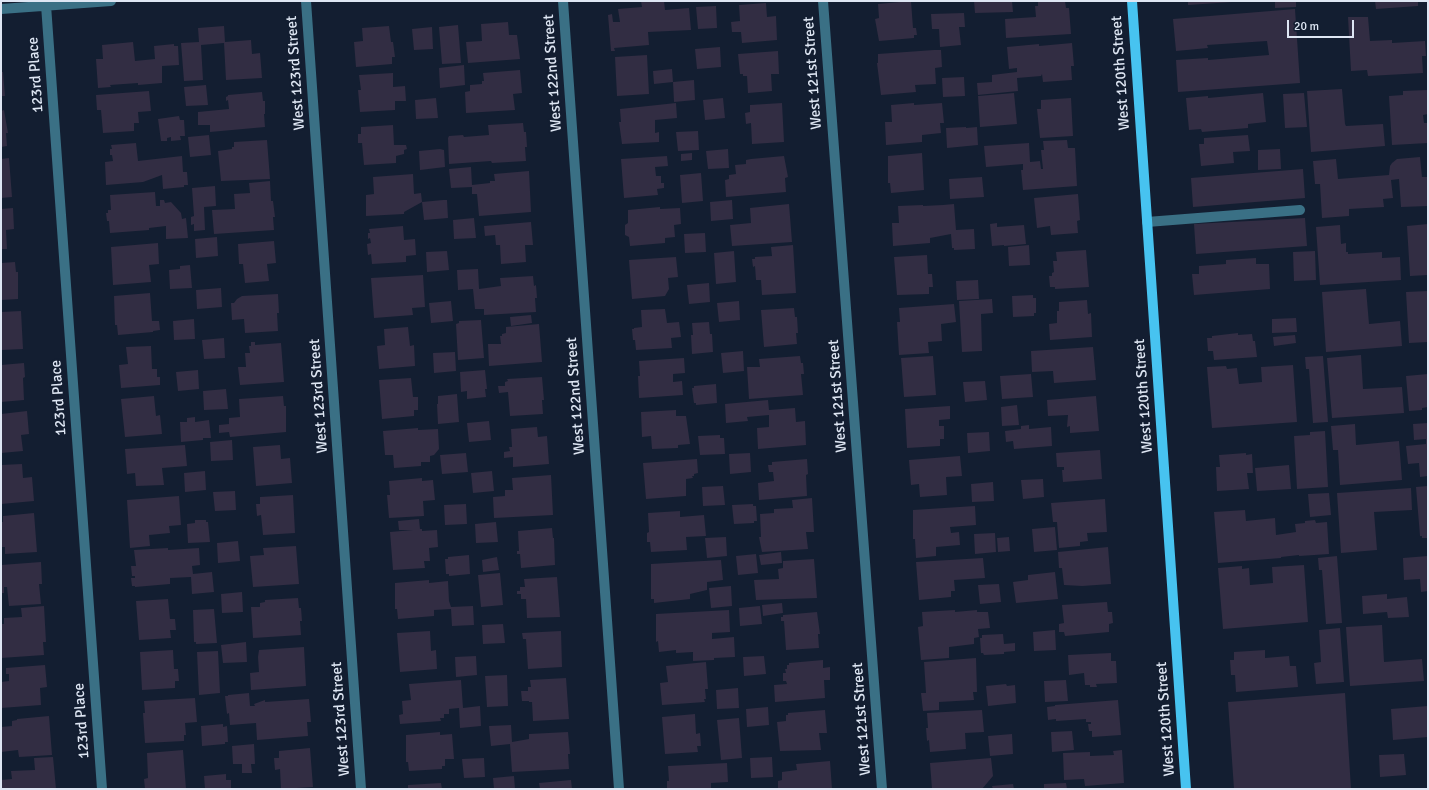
<!DOCTYPE html>
<html>
<head>
<meta charset="utf-8">
<style>
  body { margin:0 }
  #map { position:relative; width:1429px; height:790px; overflow:hidden; background:#131e31; font-family:Signika,sans-serif }
  canvas { display:block }
  .frame { position:absolute; inset:0; border:2px solid #dee6f3; pointer-events:none }
  .scale { position:absolute; left:1287px; top:20px; width:67px; height:18px; box-sizing:border-box; border:2px solid #dee6f3; border-top:0; padding-left:5px; font-size:12px; line-height:14px; white-space:nowrap; color:#dee6f3; -webkit-text-stroke:3px #131e31; paint-order:stroke }
</style>
</head>
<body>
<div id="map">
<canvas width="1429" height="790"></canvas>
<div class="frame"></div>
<div class="scale">20 m</div>
</div>
<script>
const ctx = document.querySelector('canvas').getContext('2d');
ctx.lineJoin = 'round';
function fillPath(path, color) { ctx.fillStyle = color; ctx.fill(path, 'evenodd'); }
const toPath = rows => new Path2D(rows.map(r => 'M' + r).join(''));
function trace(path, color, width, dash) { ctx.strokeStyle = color; ctx.lineWidth = width; ctx.lineCap = dash ? 'butt' : 'round'; ctx.setLineDash(dash || []); ctx.stroke(path); }
function label(font, color, halo, rows, align = 'center') {
  ctx.font = font + ' Signika,sans-serif'; ctx.lineWidth = 4; ctx.setLineDash([]); ctx.textBaseline = 'middle'; ctx.strokeStyle = halo; ctx.fillStyle = color; for (const [text, x, y, turn = 0] of rows) {
    ctx.save(); ctx.translate(x, y); ctx.rotate((+turn || 0) * Math.PI / 180); ctx.textAlign = isNaN(turn) ? turn : align; if (halo) ctx.strokeText(text, 0, 0); ctx.fillText(text, 0, 0); ctx.restore();
  }
}
const building = toPath([
  [641,1,664,1,665,10,689,8,691,30,648,32,649,45,614,48,615,51,611,51,608,15,612,14,613,22,620,22,618,9,642,7],
  [911,1,913,28,916,28,917,35,914,35,914,38,879,41,875,19,879,18,878,4],
  [974,1,1012,1,1013,12,975,13],
  [1038,1,1065,1,1066,8,1069,8,1071,34,1006,38,1005,19,1036,17,1035,6,1038,6],
  [1188,1,1232,1,1232,2,1188,5],
  [1275,1,1296,1,1296,7,1275,8],
  [1375,1,1418,1,1418,6,1376,9],
  [766,3,767,17,776,16,777,40,742,43,741,32,732,32,731,22,740,21,739,5],
  [716,6,717,28,698,29,696,7],
  [1295,9,1300,83,1178,92,1176,60,1208,58,1208,60,1269,55,1267,41,1207,45,1208,48,1176,51,1173,19],
  [964,13,965,27,959,27,961,45,940,47,939,29,932,29,931,14],
  [1348,17,1368,17,1370,41,1392,40,1392,43,1425,41,1426,56,1422,56,1423,73,1368,76,1367,70,1351,71],
  [508,22,509,35,517,35,520,59,468,63,466,42,482,41,481,24],
  [458,25,461,63,442,64,439,27],
  [224,26,225,42,251,40,252,54,260,53,262,78,226,80,224,43,201,45,203,80,184,81,181,43,199,42,198,28],
  [389,26,391,42,393,42,395,57,392,57,392,64,356,67,354,42,363,41,362,28],
  [432,27,433,49,414,50,412,29],
  [133,42,135,61,155,59,154,46,174,44,174,46,178,46,179,65,162,66,162,83,138,85,138,83,110,85,111,87,98,88,96,59,103,59,102,45],
  [1072,43,1074,66,1071,66,1072,80,1043,82,1042,74,1041,76,1017,78,1018,91,978,95,977,83,992,82,992,75,1017,72,1017,68,1009,69,1007,47,1039,44,1039,46],
  [720,47,721,67,697,69,695,49],
  [934,50,941,50,942,67,935,68,936,84,915,85,916,92,881,95,877,63,878,63,878,54],
  [778,51,779,74,771,74,772,91,748,93,747,76,743,76,743,74,740,74,738,54],
  [647,55,649,94,617,96,615,57],
  [464,65,465,85,440,88,439,68],
  [672,69,673,82,654,84,653,71],
  [520,70,522,93,513,94,515,110,466,113,465,92,470,91,470,85,482,84,482,81,484,81,483,73],
  [1,72,3,72,5,96,1,96],
  [393,73,393,87,405,86,406,101,395,101,395,110,360,112,358,90,361,90,359,75],
  [964,77,965,96,943,97,942,78],
  [694,80,695,100,674,102,673,82],
  [206,85,208,105,186,106,184,87],
  [1342,89,1345,124,1346,126,1383,124,1385,146,1311,152,1307,91],
  [1428,90,1428,114,1423,115,1424,123,1428,123,1428,143,1392,145,1389,96,1403,95,1403,91],
  [149,91,151,111,138,112,139,123,134,123,134,131,103,133,101,110,97,110,96,95],
  [262,92,263,101,265,101,265,114,264,114,265,127,210,132,210,125,198,125,198,112,229,109,228,100,226,101,226,97,228,96,228,95],
  [1014,93,1017,124,980,127,978,96],
  [1263,93,1266,122,1248,124,1248,128,1202,132,1201,129,1189,130,1186,98,1208,96,1208,98],
  [1304,93,1307,127,1285,128,1283,94],
  [436,98,438,118,416,119,415,100],
  [723,98,725,118,705,120,703,100],
  [1071,98,1073,136,1040,138,1037,109,1041,109,1041,100],
  [676,103,677,118,655,120,655,133,659,132,659,142,622,144,619,122,621,122,620,109],
  [782,103,784,142,752,144,751,123,746,124,745,113,750,112,750,105],
  [914,103,914,105,942,103,944,123,940,123,941,133,922,135,922,142,886,145,885,122,892,122,891,105],
  [4,110,8,133,6,133,7,146,1,147,1,111],
  [179,116,180,120,184,120,185,136,180,136,181,140,171,141,171,137,167,138,167,141,161,141,158,119],
  [523,123,524,132,526,132,527,147,525,147,526,161,492,163,491,161,449,164,448,138,449,136,463,135,464,137,489,135,488,125],
  [393,125,394,145,406,145,407,149,404,150,404,154,396,156,396,163,364,165,362,143,358,143,358,134,361,134,361,127],
  [966,127,966,128,977,127,978,145,947,148,946,128],
  [698,131,699,150,678,151,676,132],
  [209,135,211,155,190,157,188,137],
  [1248,135,1250,151,1233,152,1234,163,1201,166,1199,144,1204,144,1204,138],
  [267,140,270,179,221,181,218,151,232,149,232,147,234,147,234,142],
  [1067,140,1068,148,1075,148,1077,186,1023,190,1021,170,1023,170,1023,164,986,167,984,146,1029,143,1030,162,1040,161,1041,169,1043,169,1041,150,1044,150,1043,141],
  [136,143,138,161,182,156,183,172,187,172,188,185,184,185,184,187,163,189,162,175,143,182,106,185,105,162,113,161,112,155,110,155,110,149,112,149,111,145],
  [440,149,444,150,445,167,420,170,419,151],
  [728,149,729,168,708,169,706,151],
  [1280,149,1281,169,1258,170,1258,150],
  [692,153,692,160,681,161,681,154],
  [922,153,924,190,891,193,890,183,888,183,888,156],
  [667,156,668,166,655,167,656,176,661,176,661,183,664,183,664,188,657,189,658,195,624,198,621,159],
  [784,156,788,177,785,178,786,192,726,197,725,180,729,179,729,175,736,174,735,165,746,164,746,160,751,159],
  [1420,157,1422,177,1428,177,1428,206,1401,207,1399,179,1391,180,1393,198,1383,199,1384,207,1349,209,1349,216,1322,218,1320,184,1315,184,1313,161,1336,159,1338,179,1389,175,1390,166,1392,163,1397,159],
  [9,158,12,197,1,198,1,159],
  [471,167,472,185,490,183,490,181,495,181,494,174,529,171,531,212,479,216,477,194,472,194,472,187,451,188,449,169],
  [1303,169,1305,198,1193,207,1191,178],
  [701,173,703,201,682,203,680,175],
  [413,174,414,194,421,193,422,202,404,212,404,214,366,216,366,195,374,194,373,177],
  [982,177,984,197,950,199,949,179],
  [270,181,271,201,273,201,275,217,273,217,274,230,214,234,212,210,235,209,234,194,250,193,249,183],
  [215,186,216,206,204,207,205,230,194,231,194,224,191,225,191,217,194,216,192,188],
  [155,192,156,206,160,206,160,200,164,200,165,203,171,202,181,213,182,219,186,218,188,238,166,239,166,226,149,228,149,230,110,233,109,221,107,221,106,213,108,213,108,210,111,210,110,195],
  [1078,194,1080,220,1077,221,1078,233,1051,235,1050,226,1037,228,1034,198],
  [443,200,447,200,448,218,424,220,422,202],
  [732,200,733,219,711,221,710,202],
  [789,204,792,242,732,246,730,225,751,223,750,208],
  [954,204,956,230,974,229,975,249,954,250,954,248,952,248,951,234,930,238,930,243,893,246,892,223,899,223,898,206,923,205,923,206,943,205],
  [660,207,660,209,680,208,681,224,674,225,675,237,665,238,665,243,630,246,629,237,625,235,625,225,628,223,628,210],
  [13,208,14,229,6,230,7,249,1,249,1,209],
  [474,218,476,238,454,239,453,220],
  [1305,218,1307,246,1196,254,1194,224],
  [531,222,533,245,525,245,526,262,501,264,500,245,496,245,495,235,485,236,484,226],
  [997,223,997,227,1024,225,1026,244,1004,246,1004,245,992,246,990,224],
  [1428,224,1428,275,1410,276,1407,226],
  [1340,225,1341,244,1346,243,1346,252,1348,252,1348,254,1382,252,1382,258,1400,257,1401,280,1320,285,1316,227],
  [403,226,404,240,415,239,416,255,406,256,406,262,372,264,371,254,368,255,367,244,371,243,370,238,368,239,368,233,370,233,369,229],
  [705,233,706,252,685,253,684,234],
  [217,237,218,256,196,258,195,239],
  [274,241,276,263,267,264,269,281,245,283,243,264,239,264,238,244],
  [158,243,159,264,149,265,151,282,113,285,111,247],
  [793,245,796,293,762,295,761,280,756,280,755,266,753,267,752,259,755,259,755,257,772,256,771,247],
  [1029,245,1030,265,1009,266,1008,247],
  [1086,250,1089,287,1055,289,1055,287,1050,287,1049,276,1052,276,1052,273,1054,272,1053,261,1057,261,1056,252],
  [447,251,449,270,427,272,426,252],
  [734,251,736,282,716,284,714,253],
  [1315,251,1316,280,1294,281,1293,252],
  [927,255,928,274,932,274,933,287,929,287,929,294,897,295,894,257],
  [676,257,678,277,668,278,669,289,665,296,632,299,629,260],
  [1256,258,1256,264,1269,264,1270,289,1194,295,1192,274,1199,274,1199,266,1226,264,1226,260],
  [15,262,16,272,18,272,18,299,1,300,1,263],
  [190,265,192,288,170,289,169,270,180,269,180,266],
  [478,269,479,289,501,286,500,278,533,276,534,286,536,285,537,298,535,298,536,312,484,315,484,309,475,309,473,289,458,290,457,270],
  [423,275,425,307,412,308,413,315,374,318,371,278],
  [978,280,979,299,957,300,956,281],
  [709,283,710,302,689,304,687,285],
  [221,288,222,307,197,309,196,290],
  [1366,289,1369,324,1400,321,1402,346,1326,352,1322,292],
  [1428,291,1428,342,1409,343,1406,292],
  [150,293,152,321,159,321,160,330,153,331,153,332,118,335,117,325,115,325,114,296],
  [278,294,279,313,277,313,278,331,245,333,244,319,232,320,231,303,234,303,237,299,242,296],
  [1033,295,1033,298,1036,298,1036,313,1034,313,1034,316,1013,317,1012,296],
  [992,299,993,313,981,314,982,351,962,352,959,301],
  [1087,300,1088,314,1091,313,1092,337,1050,340,1049,324,1057,323,1057,311,1059,311,1059,302],
  [451,301,453,321,431,323,429,303],
  [739,301,740,320,719,322,717,303],
  [954,304,956,322,941,324,942,341,928,342,929,353,899,355,897,322,900,322,899,308],
  [794,308,795,317,797,317,798,333,796,333,797,344,764,347,761,310],
  [665,309,667,323,679,322,681,337,671,338,672,348,636,350,635,340,633,340,632,329,634,329,634,328,642,327,641,310],
  [21,311,23,349,1,350,1,312],
  [531,315,532,323,511,326,510,317],
  [1296,318,1297,332,1272,333,1272,319],
  [194,319,195,339,174,340,173,321],
  [481,320,484,358,458,360,456,324,459,323,459,321],
  [709,322,710,334,712,334,713,352,692,354,691,335,693,335,692,323],
  [539,324,542,362,489,366,488,344,501,344,500,336,502,336,502,334,506,333,506,327],
  [408,327,410,346,414,345,415,366,379,369,377,346,385,345,384,329],
  [1238,333,1238,335,1252,334,1253,341,1255,341,1257,357,1214,360,1213,351,1208,351,1207,338,1212,338,1212,336],
  [1295,335,1296,343,1274,346,1273,337],
  [224,338,225,358,204,359,202,340],
  [251,342,255,342,255,345,281,343,284,382,240,385,238,367,246,367,245,353,250,353,249,346,251,346],
  [151,346,152,369,157,369,157,377,160,377,160,385,121,388,119,365,128,364,126,347],
  [1093,347,1096,380,1054,383,1053,371,1032,372,1031,351],
  [743,351,744,371,723,373,721,353],
  [455,352,456,371,434,373,433,353],
  [1361,355,1363,389,1402,387,1404,413,1332,418,1327,358],
  [800,356,801,363,803,363,804,374,801,374,803,395,749,399,747,367,760,367,759,359],
  [933,356,936,395,904,397,901,358],
  [1323,356,1328,422,1313,423,1309,369,1306,369,1305,357],
  [684,358,685,373,673,374,673,382,682,381,683,395,639,398,638,376,640,376,639,361],
  [24,363,25,377,23,378,24,400,1,402,1,365],
  [1293,365,1297,422,1212,428,1207,367,1226,366,1227,369,1237,368,1239,384,1262,382,1261,367],
  [198,370,199,389,178,391,176,372],
  [485,370,487,389,485,389,486,397,467,399,467,391,461,392,460,372],
  [1031,374,1033,397,1002,399,1000,376],
  [1428,374,1428,407,1422,408,1422,410,1409,411,1406,376],
  [542,377,544,400,542,400,543,414,510,416,508,392,499,393,498,386,505,386,505,382,508,381,507,379],
  [411,378,413,397,418,397,418,410,414,410,414,416,382,419,379,380],
  [985,381,987,400,965,402,963,382],
  [716,384,717,403,696,405,696,403,694,403,692,388,694,388,694,386],
  [226,389,228,409,204,410,203,391],
  [457,394,459,422,438,424,437,404,438,404,438,396],
  [154,396,156,416,160,415,162,434,125,437,121,399],
  [283,396,284,406,286,406,286,432,230,437,229,432,219,433,219,425,229,424,229,418,240,417,239,399],
  [1096,396,1099,431,1070,433,1070,426,1067,427,1068,415,1048,416,1047,400],
  [768,400,769,410,795,408,796,422,805,421,806,445,758,449,757,428,769,427,769,415,747,417,748,421,726,423,725,404],
  [1017,405,1019,425,1002,426,1001,407],
  [950,406,950,419,939,420,939,426,944,426,944,439,940,439,940,446,907,448,905,409],
  [676,410,676,416,686,416,690,444,678,445,678,448,652,449,651,436,642,437,641,412],
  [27,411,29,434,21,435,23,451,1,453,1,414],
  [195,417,195,422,209,420,211,438,203,438,203,440,181,442,180,422,187,422,187,418],
  [489,421,491,440,469,442,467,423],
  [1428,423,1428,476,1420,477,1419,463,1408,464,1406,446,1426,444,1426,439,1414,440,1413,424],
  [1355,424,1356,445,1399,441,1402,480,1340,485,1338,450,1333,450,1331,426],
  [1029,425,1029,429,1051,427,1052,446,1014,449,1013,441,1006,442,1005,431,1021,429,1021,426],
  [537,427,538,437,547,436,549,464,513,467,513,457,504,458,504,452,510,451,509,447,512,447,511,429],
  [418,428,418,430,438,429,439,449,434,455,430,456,430,462,421,462,421,466,394,468,393,455,385,455,383,431],
  [1325,431,1328,487,1297,489,1294,436,1310,435,1310,432],
  [989,432,990,451,968,453,967,433],
  [720,435,720,438,724,438,725,454,700,455,698,436],
  [232,440,233,460,211,461,210,442],
  [185,445,187,466,162,468,164,485,136,486,135,473,127,474,125,449],
  [280,445,281,459,290,458,292,483,256,486,253,447],
  [1100,450,1102,479,1063,482,1062,470,1064,470,1064,467,1057,467,1056,453],
  [466,453,468,472,442,474,440,455],
  [750,453,751,472,730,474,729,454],
  [1246,453,1246,455,1252,454,1253,473,1247,473,1249,489,1217,491,1216,467,1220,467,1219,455],
  [960,456,962,476,946,477,947,495,920,497,919,484,911,485,909,460],
  [697,459,698,473,694,474,694,476,692,476,693,478,686,479,686,496,646,499,643,463],
  [807,459,808,474,806,475,807,496,759,500,758,483,774,481,773,472,769,472,768,465,772,465,772,462],
  [22,464,23,478,32,477,34,501,1,504,1,465],
  [1289,465,1291,489,1257,491,1255,468],
  [205,471,206,490,185,492,184,473],
  [492,471,494,491,473,493,471,473],
  [551,475,553,515,494,518,493,497,505,496,505,490,513,490,512,478],
  [422,478,422,481,433,480,435,500,423,501,424,516,389,518,387,495,390,495,389,481],
  [1043,479,1044,497,1023,499,1021,480],
  [993,482,994,501,972,502,971,484],
  [723,486,725,505,703,506,702,487],
  [1428,486,1428,538,1422,538,1422,536,1420,536,1416,487],
  [1411,488,1412,510,1374,512,1377,550,1341,553,1337,493],
  [235,491,236,510,215,511,213,492],
  [1329,493,1331,515,1310,517,1308,494],
  [293,495,295,533,263,535,261,515,257,516,256,504,260,504,260,497],
  [179,496,181,525,169,526,170,533,149,535,150,546,130,548,127,500],
  [812,498,814,532,806,532,808,549,762,552,759,537,761,537,760,514,774,513,774,509,793,508,792,500],
  [1105,499,1107,532,1087,533,1088,541,1080,542,1080,546,1059,548,1057,522,1053,522,1051,503],
  [466,504,467,524,445,525,444,505],
  [753,504,753,506,756,506,757,521,754,521,754,523,734,524,732,505],
  [975,506,976,525,950,527,951,533,959,532,960,545,936,547,936,556,916,558,915,539,913,539,913,510],
  [1245,510,1246,521,1275,518,1276,535,1296,532,1295,524,1305,523,1305,521,1315,520,1316,523,1327,522,1329,554,1299,556,1299,555,1281,557,1281,558,1218,563,1214,512],
  [680,511,680,517,704,515,706,536,686,537,687,550,651,552,650,542,647,542,647,533,649,532,648,513],
  [34,513,37,552,5,554,5,547,1,547,1,522,3,522,3,516],
  [419,519,420,529,422,529,422,531,437,530,438,547,429,548,430,561,424,561,425,568,393,570,390,532,413,530,399,530,398,521],
  [195,520,206,520,206,522,208,522,210,542,188,543,187,524,195,523],
  [496,522,498,542,476,543,475,524],
  [1055,527,1057,550,1034,552,1032,529],
  [552,528,553,538,554,538,555,565,521,568,520,554,517,554,517,551,519,551,518,531],
  [995,533,996,552,975,554,974,534],
  [726,537,727,556,707,558,705,538],
  [1009,537,1010,551,998,552,997,538],
  [238,541,240,561,218,563,217,543],
  [296,546,299,584,253,587,250,556,264,555,263,548],
  [1108,547,1111,584,1082,586,1064,585,1062,568,1059,568,1058,552],
  [168,548,168,550,199,548,200,565,192,566,193,574,212,572,214,592,192,594,191,577,170,578,170,584,135,587,135,586,132,586,131,578,135,578,135,576,132,576,131,566,136,566,134,550],
  [781,552,782,563,761,565,759,555],
  [756,554,758,573,738,575,736,556],
  [469,555,470,574,449,576,449,574,446,574,445,559,448,559,448,557],
  [1337,556,1342,623,1326,624,1322,570,1319,570,1318,558],
  [1428,556,1428,591,1421,592,1420,579,1404,580,1403,558],
  [497,557,499,570,483,572,482,560],
  [983,558,985,578,954,580,955,591,951,591,951,597,919,600,916,562],
  [814,559,817,598,756,600,754,580,779,579,778,569,783,568,783,561],
  [721,560,723,580,707,582,707,590,690,594,690,599,654,603,654,599,651,599,651,564],
  [41,562,42,584,39,584,41,604,9,606,7,587,4,587,4,593,1,593,1,565],
  [1304,565,1308,622,1223,629,1218,568,1242,566,1242,569,1249,568,1250,585,1273,583,1272,567],
  [1055,572,1058,599,1016,603,1013,582,1028,580,1028,575],
  [500,573,503,605,481,607,478,575],
  [557,577,560,617,527,618,526,599,521,599,521,594,517,594,517,591,520,591,520,587,525,587,524,579],
  [429,580,429,583,448,581,449,601,451,607,473,606,474,625,452,626,451,609,434,610,434,616,398,619,397,609,395,609,395,583],
  [999,584,1001,602,980,604,978,585],
  [731,586,732,606,711,608,709,588],
  [242,592,243,612,222,613,221,594],
  [1387,594,1387,599,1407,597,1409,617,1388,618,1387,612,1363,614,1362,596],
  [298,598,299,608,301,608,302,621,300,621,301,635,253,638,251,607,260,607,260,603,265,602,265,600],
  [168,599,170,619,175,619,176,630,170,630,171,638,139,640,136,601],
  [1107,602,1108,612,1112,612,1113,623,1109,624,1109,632,1065,636,1064,632,1059,632,1059,624,1064,623,1062,605],
  [782,603,783,613,763,616,762,605],
  [44,606,46,642,43,642,44,655,1,658,1,624,4,624,4,618,22,617,21,608],
  [760,606,762,624,740,626,739,608],
  [214,609,217,643,196,644,196,642,194,642,193,610],
  [729,610,730,632,712,633,712,639,734,637,735,657,714,658,714,660,693,661,693,652,676,653,676,650,659,652,658,641,656,642,656,614],
  [955,610,955,612,977,610,977,612,988,612,990,628,978,629,979,637,974,638,974,644,949,647,949,658,921,660,918,627,923,626,922,612],
  [817,612,820,634,818,634,819,648,786,650,784,621,781,621,781,617,783,617,783,615],
  [503,624,505,643,483,644,482,625],
  [1382,625,1384,662,1422,659,1424,681,1350,686,1346,627],
  [1340,628,1344,682,1316,684,1314,663,1321,662,1319,630],
  [1055,630,1056,650,1034,651,1033,632],
  [430,631,431,651,436,650,437,669,400,672,397,633],
  [561,631,562,667,528,669,526,639,523,639,522,633],
  [1003,634,1004,644,1015,643,1015,651,1004,652,1004,654,984,655,983,653,981,653,980,638,982,638,982,635],
  [246,642,247,662,223,663,221,645],
  [304,647,306,686,251,690,250,673,259,672,258,657,259,650],
  [173,650,174,669,178,669,179,681,175,681,175,688,142,690,140,652],
  [1265,650,1265,658,1289,656,1290,666,1296,666,1298,687,1236,692,1235,675,1231,675,1230,660,1234,660,1234,652],
  [218,651,220,693,199,695,197,652],
  [1111,653,1111,661,1116,661,1117,683,1096,684,1097,687,1090,687,1090,685,1085,685,1084,673,1069,675,1068,655],
  [476,656,477,675,456,677,455,657],
  [764,656,766,674,744,676,743,657],
  [976,658,977,692,973,692,974,700,939,702,939,710,923,711,921,693,926,693,924,662],
  [823,660,823,668,830,667,830,680,824,680,825,698,775,702,774,685,787,684,786,681,783,681,783,673,786,673,785,669,787,669,787,665,789,665,789,663],
  [706,662,708,689,705,689,706,699,704,699,705,702,662,705,660,683,668,682,666,666],
  [45,665,47,687,40,688,41,705,1,708,1,682,9,681,9,674,6,674,6,668],
  [507,675,508,706,487,707,485,676],
  [566,678,569,719,533,721,532,702,529,702,529,701,522,701,521,691,528,691,528,687,531,687,530,680],
  [461,680,463,708,480,706,481,726,460,728,459,708,449,709,449,714,444,714,444,718,440,718,441,721,400,724,399,715,403,714,402,701,411,700,409,684],
  [1066,680,1068,701,1045,702,1044,681],
  [1006,684,1007,686,1015,685,1016,703,988,706,986,686],
  [738,688,739,708,717,709,716,690],
  [249,693,250,706,255,706,254,704,265,700,265,702,309,699,311,722,307,722,308,736,257,740,256,723,230,725,229,713,227,714,225,696,228,696,228,695],
  [1345,693,1351,789,1234,789,1228,702],
  [195,698,197,722,185,723,186,735,184,735,184,741,145,743,143,713,145,713,144,701],
  [1118,700,1121,735,1092,737,1092,731,1089,731,1088,724,1091,724,1091,722,1086,722,1086,719,1056,721,1056,719,1048,720,1047,707,1055,706,1055,705],
  [1428,706,1428,737,1393,740,1391,709],
  [768,707,769,725,747,727,746,709],
  [825,710,827,733,819,733,821,750,780,751,777,722,786,721,786,715,788,715,788,713],
  [982,710,984,732,965,733,966,749,930,752,929,740,927,741,926,728,928,728,927,713],
  [695,714,696,734,700,733,701,746,697,746,698,752,665,754,662,717],
  [49,716,52,755,19,757,18,750,1,752,1,727,12,726,12,721,17,720,17,719],
  [739,718,742,758,721,760,717,720],
  [223,724,223,727,227,726,228,742,225,742,225,744,202,746,201,726],
  [511,725,512,742,529,739,529,734,568,732,570,754,568,754,569,769,512,772,510,744,491,746,489,726],
  [1072,731,1074,750,1052,752,1051,732],
  [440,732,440,735,452,734,454,759,445,759,445,766,442,766,442,769,409,771,408,762,406,762,406,735],
  [1012,734,1013,754,990,756,988,736],
  [254,744,255,764,251,764,252,773,242,773,242,764,233,764,232,746],
  [310,748,313,787,281,789,280,769,275,770,274,758,279,758,279,751],
  [183,750,186,789,145,789,144,779,148,778,147,753],
  [1122,750,1124,783,1085,786,1084,779,1064,780,1063,753,1090,752,1090,756,1114,755,1113,751],
  [1404,754,1406,775,1380,777,1379,755],
  [53,757,56,789,2,789,1,780,12,779,11,771,35,770,34,758],
  [772,757,773,777,751,778,750,758],
  [484,758,485,777,464,778,462,759],
  [991,758,993,776,982,789,932,789,930,763],
  [830,761,832,789,778,789,778,781,782,780,782,772,797,770,796,764],
  [727,763,728,782,711,783,711,789,667,789,667,781,669,781,668,766],
  [226,774,226,780,231,780,231,789,205,789,204,776],
  [514,776,515,789,494,789,493,778],
  [571,780,572,789,540,789,539,783],
  [441,783,442,789,408,789,408,785],
  [1066,783,1067,789,1044,789,1044,784],
  [1013,784,1014,789,993,789,992,786]
]);
const minor = toPath([
  [306,1,361,789],
  [563,1,619,789],
  [823,1,882,789],
  [46,5,102,789],
  [1,9,111,1],
  [1147,222,1300,210]
]);
const major = toPath([
  [1132,1,1186,789]
]);
const streetNames = [
  ["West 123rd Street",296,73,-94],
  ["West 122nd Street",553,73,-94],
  ["West 121st Street",813,73,-94],
  ["West 120th Street",1121,73,-94],
  ["123rd Place",36,75,-94],
  ["West 123rd Street",319,396,-94],
  ["West 122nd Street",576,396,-94],
  ["West 121st Street",838,396,-94],
  ["West 120th Street",1144,396,-94],
  ["123rd Place",59,398,-94],
  ["West 123rd Street",341,719,-94],
  ["West 121st Street",862,719,-94],
  ["West 120th Street",1166,719,-94],
  ["123rd Place",82,721,-94]
];
fillPath(building, '#322d43');
trace(minor, '#3a7085', 10);
trace(major, '#47c3f0', 10);
label('15px', '#dee6f3', '#131e31', streetNames);
</script>
</body>
</html>
